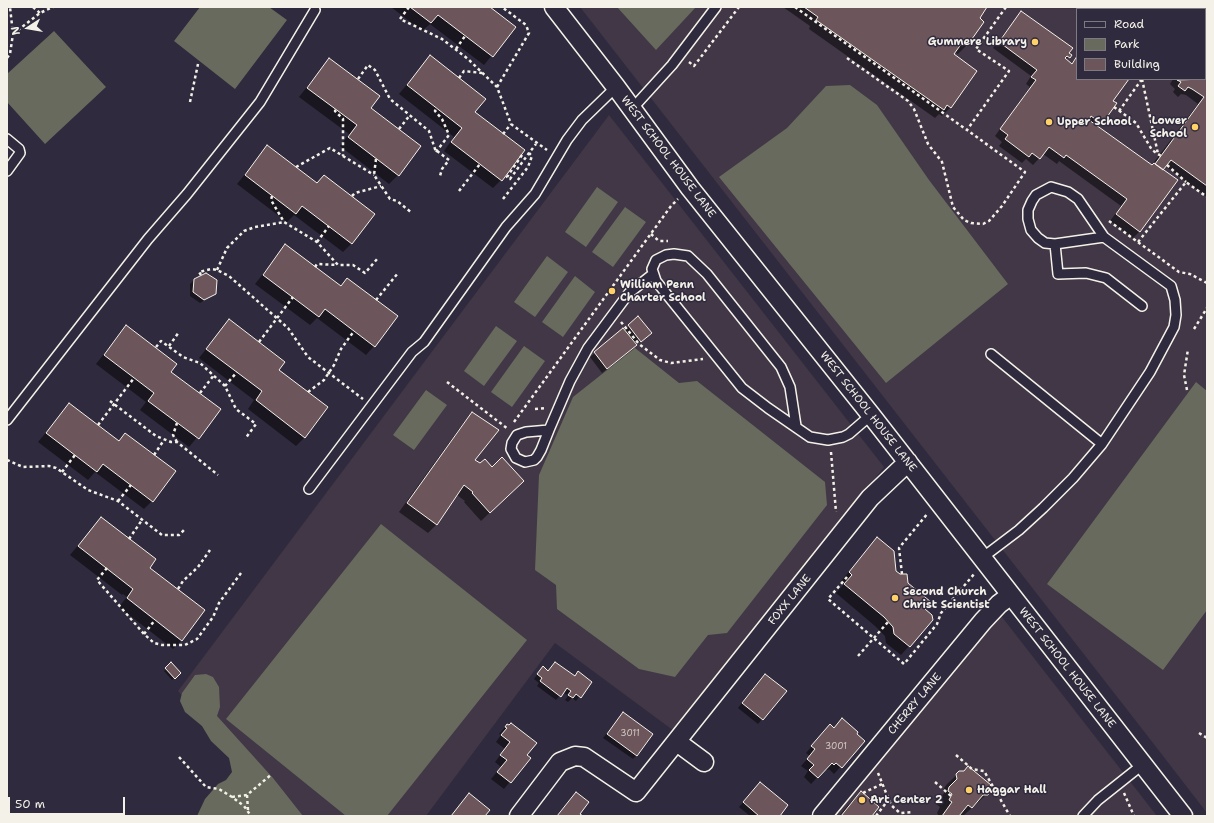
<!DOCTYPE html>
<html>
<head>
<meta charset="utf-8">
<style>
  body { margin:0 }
  #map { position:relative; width:1214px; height:823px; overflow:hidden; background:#2f2a3d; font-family:"Shantell Sans",sans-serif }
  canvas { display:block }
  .frame { position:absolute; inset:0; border:8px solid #f4f1e8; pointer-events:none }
  .legend { position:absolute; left:1076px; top:8px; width:130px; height:72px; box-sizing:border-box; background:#2f2a3d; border:1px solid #7e7a81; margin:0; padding:5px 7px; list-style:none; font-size:12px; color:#f4f1e8 }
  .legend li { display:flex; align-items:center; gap:8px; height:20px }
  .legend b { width:20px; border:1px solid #7e7a81 }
  .north { position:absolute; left:8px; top:8px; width:40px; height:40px; -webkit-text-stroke:3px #2f2a3d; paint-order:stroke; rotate:258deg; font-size:11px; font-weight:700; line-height:16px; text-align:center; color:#f4f1e8 }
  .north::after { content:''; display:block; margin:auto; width:14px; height:18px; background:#f4f1e8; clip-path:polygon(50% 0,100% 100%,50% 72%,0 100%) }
  .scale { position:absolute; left:8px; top:797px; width:117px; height:18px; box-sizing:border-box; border:2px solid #f4f1e8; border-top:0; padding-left:5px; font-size:12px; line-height:14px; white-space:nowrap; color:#f4f1e8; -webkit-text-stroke:3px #2f2a3d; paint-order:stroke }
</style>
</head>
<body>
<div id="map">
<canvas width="1214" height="823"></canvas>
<div class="frame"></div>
<ul class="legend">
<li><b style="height:5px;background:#2f2a3d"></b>Road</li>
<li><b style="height:11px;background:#676a5c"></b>Park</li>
<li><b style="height:11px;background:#6c565b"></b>Building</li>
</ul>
<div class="north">N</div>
<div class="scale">50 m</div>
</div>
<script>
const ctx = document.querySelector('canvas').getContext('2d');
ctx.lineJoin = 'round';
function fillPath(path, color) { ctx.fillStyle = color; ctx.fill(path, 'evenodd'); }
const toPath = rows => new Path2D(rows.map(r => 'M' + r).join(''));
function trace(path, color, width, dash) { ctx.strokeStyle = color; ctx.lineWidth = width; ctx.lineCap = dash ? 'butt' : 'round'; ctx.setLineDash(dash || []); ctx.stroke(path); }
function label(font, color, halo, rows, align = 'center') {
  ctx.font = font + ' "Shantell Sans",sans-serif'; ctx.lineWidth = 3; ctx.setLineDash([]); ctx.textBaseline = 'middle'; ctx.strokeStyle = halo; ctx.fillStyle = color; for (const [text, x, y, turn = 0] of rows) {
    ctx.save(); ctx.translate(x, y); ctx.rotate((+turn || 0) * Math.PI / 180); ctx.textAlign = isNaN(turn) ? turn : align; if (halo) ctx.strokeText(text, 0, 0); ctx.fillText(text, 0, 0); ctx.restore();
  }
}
const built = toPath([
  [580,7,1207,7,1207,813,1146,734],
  [1077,9,1205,9,1205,79,1077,79],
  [609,115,884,467,674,731,555,643,426,816,289,816,178,691],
  [995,608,1157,816,825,816]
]);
const green = toPath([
  [200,7,269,7,287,20,235,89,174,41],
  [617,7,696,7,656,50],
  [1205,23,1207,25,1207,62,1205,60],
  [54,31,106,87,45,144,7,102,7,74],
  [850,85,877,105,929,180,1008,284,886,383,719,177,787,128,826,86],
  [597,187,618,202,586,247,565,232],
  [625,207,646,222,613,267,592,252],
  [547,256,568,272,535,317,514,302],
  [575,276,595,292,563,337,542,322],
  [496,326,517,341,484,386,464,371],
  [524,346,545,361,512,407,491,392],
  [635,348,679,383,697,381,825,482,827,505,727,633,708,635,675,677,639,669,557,609,556,585,535,570,539,475,573,397],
  [1196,382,1207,391,1207,610,1163,670,1047,584],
  [426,390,447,405,414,450,393,435],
  [381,524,527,640,387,816,346,816,226,719],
  [206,674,213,677,219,687,220,707,217,716,273,778,303,816,197,816,205,799,218,784,226,780,232,772,229,758,211,741,202,726,185,712,180,701,182,693,195,675]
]);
const shadow = toPath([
  [391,7,488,7,515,27,484,65,430,24,422,31],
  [783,7,986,7,978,18,983,22,966,46,958,54,954,52,952,55,976,71,950,108,942,116,939,114,935,118,809,29,810,26],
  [1089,7,1150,7,1148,9,1090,9],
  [1021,12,1070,55,1066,60,1071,64,1077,55,1077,79,1127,79,1112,101,1115,104,1098,127,1151,166,1198,104,1186,95,1181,94,1178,97,1173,92,1175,89,1170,84,1173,79,1205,79,1205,59,1207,63,1207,197,1165,166,1140,231,1133,238,1110,221,1121,206,1059,161,1057,164,1043,154,1033,165,1026,159,1022,163,999,146,1002,142,995,136,1030,87,1026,84,1031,76,993,48],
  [430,57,501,180,493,188,444,151,454,137,399,94],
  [329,59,370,108,398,175,389,184,340,146,349,134,299,97],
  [267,147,352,243,343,252,294,215,287,222,237,184],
  [285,246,340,287,347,280,374,346,366,355,317,318,310,325,255,284],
  [195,279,216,293,200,303,190,296,190,284],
  [229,320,278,370,305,437,296,446,248,409,254,400,199,358],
  [126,326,170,372,220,410,189,447,140,410,146,402,96,364],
  [629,326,646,337,602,373,590,357],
  [69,405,118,442,125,434,152,501,144,509,95,472,88,480,38,442],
  [472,413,474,460,480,465,522,481,481,521,464,502,465,501,457,495,436,525,428,533,399,512,464,422],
  [101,518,149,568,182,639,123,594,122,595,181,641,173,649,119,607,126,598,70,555],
  [877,539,895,572,907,584,932,620,901,655,886,643,885,636,875,626,836,593,844,584,841,581],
  [171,664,179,673,172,680,164,671],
  [539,672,548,672,591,682,576,701,572,698,568,702,565,700,568,696,563,692,556,700,537,686,539,683,534,679],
  [761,679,785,691,758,724,738,708],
  [623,713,637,755,633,759,603,738],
  [507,725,529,758,504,789,491,779,501,767,495,762,505,749,496,742,501,735,499,734],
  [833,729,855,734,863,741,834,774,829,769,827,770,825,769,811,784,804,777,808,771,801,766,810,756,806,753,824,732],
  [960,772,987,794,963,816,939,816,937,813,940,807,936,804,937,801,945,792,944,788,947,784],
  [760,783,779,816,750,816,739,807],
  [861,792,871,816,839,816,848,805]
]);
const building = toPath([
  [410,7,490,7,516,27,493,57,438,15,431,23,410,7],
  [804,7,987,7,980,18,984,22,967,46,962,43,954,54,977,71,951,108,947,105,944,110,816,20,818,17,804,7],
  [1096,7,1151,7,1149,9,1099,9,1096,7],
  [1021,11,1073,48,1069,53,1072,55,1070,58,1067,56,1065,58,1072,64,1077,56,1077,79,1129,79,1113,101,1117,103,1102,124,1091,116,1089,120,1152,165,1154,163,1178,180,1140,232,1116,214,1127,199,1066,155,1064,158,1049,147,1040,159,1032,153,1029,157,1005,139,1008,135,1000,129,1036,80,1031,77,1037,70,999,42,1021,11],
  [430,55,486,99,475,112,525,150,502,181,451,142,462,128,407,85,430,55],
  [329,58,380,96,371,108,421,146,399,176,348,137,357,125,307,88,329,58],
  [1205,58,1207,59,1207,186,1171,160,1163,170,1155,164,1204,97,1192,89,1188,87,1185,91,1178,86,1181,82,1177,80,1205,79,1205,58],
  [267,145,317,183,324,175,375,214,352,244,302,206,296,214,245,175,267,145],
  [285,244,341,286,347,278,398,316,375,347,325,309,319,317,263,275,285,244],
  [206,273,217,280,216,294,204,300,193,292,194,279,206,273],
  [638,316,652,333,641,342,628,325,638,316],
  [229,319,285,362,279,370,328,407,305,438,256,400,262,391,206,349,229,319],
  [126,325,177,364,171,372,221,409,199,439,148,401,154,393,104,355,126,325],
  [623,328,637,345,607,369,594,352,623,328],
  [69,403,119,441,125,433,176,471,153,502,103,464,97,472,46,433,69,403],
  [472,412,499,430,475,460,480,463,485,459,492,467,502,457,524,481,490,513,472,493,473,492,464,485,437,525,407,503,472,412],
  [101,517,156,559,150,568,205,610,182,641,127,598,133,589,78,546,101,517],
  [877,537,894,551,896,571,900,574,907,574,908,583,931,602,925,609,932,615,933,620,910,647,894,634,893,627,884,617,844,584,852,575,849,572,877,537],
  [171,662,181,673,175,679,165,668,171,662],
  [555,662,575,676,578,671,592,682,581,698,576,694,573,698,568,695,571,691,567,688,561,697,540,681,542,678,537,674,543,666,548,671,555,662],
  [765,674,787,691,763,720,742,703,765,674],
  [623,712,653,734,637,756,607,734,623,712],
  [842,718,858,732,857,734,865,741,842,768,836,763,834,765,832,763,818,778,809,770,814,765,807,759,815,749,811,746,830,724,834,728,842,718],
  [511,723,537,743,527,755,531,758,511,783,497,772,507,760,500,755,510,742,501,735,507,728,505,727,507,724,509,725,511,723],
  [968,766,991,785,989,787,990,792,988,795,983,795,972,808,968,805,959,816,942,816,952,802,949,800,952,794,948,791,949,787,957,779,956,774,959,771,964,771,968,766],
  [760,782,788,805,780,816,759,816,743,802,760,782],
  [861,791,879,807,872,816,841,816,861,791],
  [576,792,589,802,580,814,583,816,557,816,576,792],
  [469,793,490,810,485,816,451,816,469,793]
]);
const path = toPath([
  [33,7,40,13],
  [409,7,400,19,442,39,468,59,497,87,511,124,547,150],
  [795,7,967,130],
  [13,34,40,13,53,7],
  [456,49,465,36],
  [7,58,10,54,13,34,10,7],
  [847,58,908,101,914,109,928,144,942,162,953,207,964,220,971,223,983,224,989,221,1002,206,1025,172,967,130,1009,71,976,49,1006,7],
  [689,62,694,66,739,7],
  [459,78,464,71,482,73],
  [358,79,368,65,375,70,390,99,429,131,436,152],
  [1142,79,1158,154],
  [497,87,529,33,526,25,502,7],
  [190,102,198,64],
  [1114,107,1136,123,1152,150,1161,156],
  [336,110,335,111,343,119,343,156],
  [1119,111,1142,79],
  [399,129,410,115],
  [503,134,511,124],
  [437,151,449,160,442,169,440,176],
  [436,152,449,135,442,119,435,111,436,108],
  [522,155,507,177,510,179,529,153],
  [376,159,374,175,390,199,397,201,412,213],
  [1167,165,1186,182],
  [296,167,330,148,374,175],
  [459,191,480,164],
  [272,196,271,200,284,222,317,242,338,265,353,265,365,273,378,258],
  [352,196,355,193,381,186],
  [503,199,528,167,532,156,529,153,536,144],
  [1109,221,1179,272,1190,274,1207,283],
  [651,234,659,241,668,241],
  [317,242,329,226],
  [1138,242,1186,182,1207,197],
  [315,267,317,264,337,265],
  [217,270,227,248,244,231,255,227,284,222],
  [201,275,199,272,211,269,217,270,229,276,288,328,308,357,363,399],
  [376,300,398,273],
  [621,322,639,344,660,360,671,363,703,359],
  [1194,329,1207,308],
  [259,342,293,297],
  [169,346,179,332],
  [156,347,161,341,183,357,200,363,225,386,236,409,256,424,245,439],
  [447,382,508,429],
  [225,386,237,372],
  [1187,390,1184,375,1188,349],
  [308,392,324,380,334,365,341,349,354,331],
  [200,393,214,375],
  [110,401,156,436,171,442,177,442,218,475],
  [535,409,546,408],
  [514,422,671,206,678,199],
  [98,425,134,378],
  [177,442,173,435,177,423],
  [831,452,836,512],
  [154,455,164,440],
  [7,460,23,467,49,466,56,468,88,490,118,501,162,535,179,535,184,530],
  [62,472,75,455],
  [118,501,131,485],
  [129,539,142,520],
  [107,568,97,580,144,634,154,643,162,645,185,645,197,639,213,617,219,603,241,573],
  [902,574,899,548,928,513],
  [847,577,828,599,904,664,937,624,941,613,975,573],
  [178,589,183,581,198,567,210,550],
  [144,634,155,620],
  [858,656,888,622],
  [1199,733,1207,738],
  [956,755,972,769,984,771,1010,816],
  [179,757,206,787,219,789,232,797,244,806,251,816],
  [878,773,891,805,900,813,912,812],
  [935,782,951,796],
  [863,793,882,784],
  [1124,793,1134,816],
  [247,795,248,810],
  [232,797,247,795,272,774],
  [876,816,889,799]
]);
const service = toPath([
  [1199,7,1202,9],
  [632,109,672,65,716,7],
  [7,139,19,149,20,153,7,171],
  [1055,244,1058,274,1086,273,1106,278,1142,306],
  [991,354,1102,444],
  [7,420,148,239,187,194,260,102,315,10],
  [796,426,790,387,781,367,707,274,688,256,674,254,666,255,656,260,652,269,656,281,742,388,768,408,810,437,828,440,843,437,849,434,871,415],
  [549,430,526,432,517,435,512,443,511,449,516,458,525,462,534,460,537,457,541,450,549,430,570,381,588,348,629,293,653,274],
  [309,489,412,352,424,342,506,227,535,194,567,140,582,120,616,87],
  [982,558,1019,530,1043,508,1073,478,1102,444,1150,372,1174,327,1176,315,1175,300,1171,286,1104,237,1078,199,1068,192,1051,187,1036,195,1032,201,1028,210,1028,219,1031,230,1038,238,1045,243,1055,244,1104,237],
  [1083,816,1098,800,1142,765]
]);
const minor = toPath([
  [554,7,616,87,690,188,871,415,1183,816],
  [677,742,704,762],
  [519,816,560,762,575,756,584,757,636,792,870,498,908,462],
  [822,816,983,621,999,604,1011,595]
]);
const markers = [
  [1035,42,4,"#ffd166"],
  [1049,122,4,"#ffd166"],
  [1195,127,4,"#ffd166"],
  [612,291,4,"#ffd166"],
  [895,598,4,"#ffd166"],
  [969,790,4,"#ffd166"],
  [862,800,4,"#ffd166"]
];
const numberNames = [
  ["3011",630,734],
  ["3001",836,747]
];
const poiNames = [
  ["Gummere Library",1027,42,"right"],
  ["Lower",1187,121,"right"],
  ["School",1187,134,"right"],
  ["Upper School",1057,122],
  ["William Penn",620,285],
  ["Charter School",620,298],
  ["Second Church",903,592],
  ["Christ Scientist",903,605],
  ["Haggar Hall",977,790],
  ["Art Center 2",870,800]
];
const streetNames = [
  ["WEST SCHOOL HOUSE LANE",668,157,53],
  ["WEST SCHOOL HOUSE LANE",868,412,52],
  ["FOXX LANE",790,600,-51],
  ["WEST SCHOOL HOUSE LANE",1067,668,52],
  ["CHERRY LANE",915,704,-50]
];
fillPath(built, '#413746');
fillPath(green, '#676a5c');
fillPath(shadow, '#0007');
fillPath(building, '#6c565b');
trace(building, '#f4f1e8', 1);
trace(service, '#f4f1e8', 12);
trace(minor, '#f4f1e8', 21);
trace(path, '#f4f1e8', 2.5, [3, 3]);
trace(service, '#2f2a3d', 9);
trace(minor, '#2f2a3d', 18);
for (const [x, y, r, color] of markers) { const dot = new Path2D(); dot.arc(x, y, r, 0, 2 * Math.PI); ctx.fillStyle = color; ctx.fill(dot); trace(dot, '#2f2a3d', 1.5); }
label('9px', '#d2cac5', null, numberNames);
label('bold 11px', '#f4f1e8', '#2f2a3d', poiNames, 'left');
label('11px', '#f4f1e8', '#2f2a3d', streetNames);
</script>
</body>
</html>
